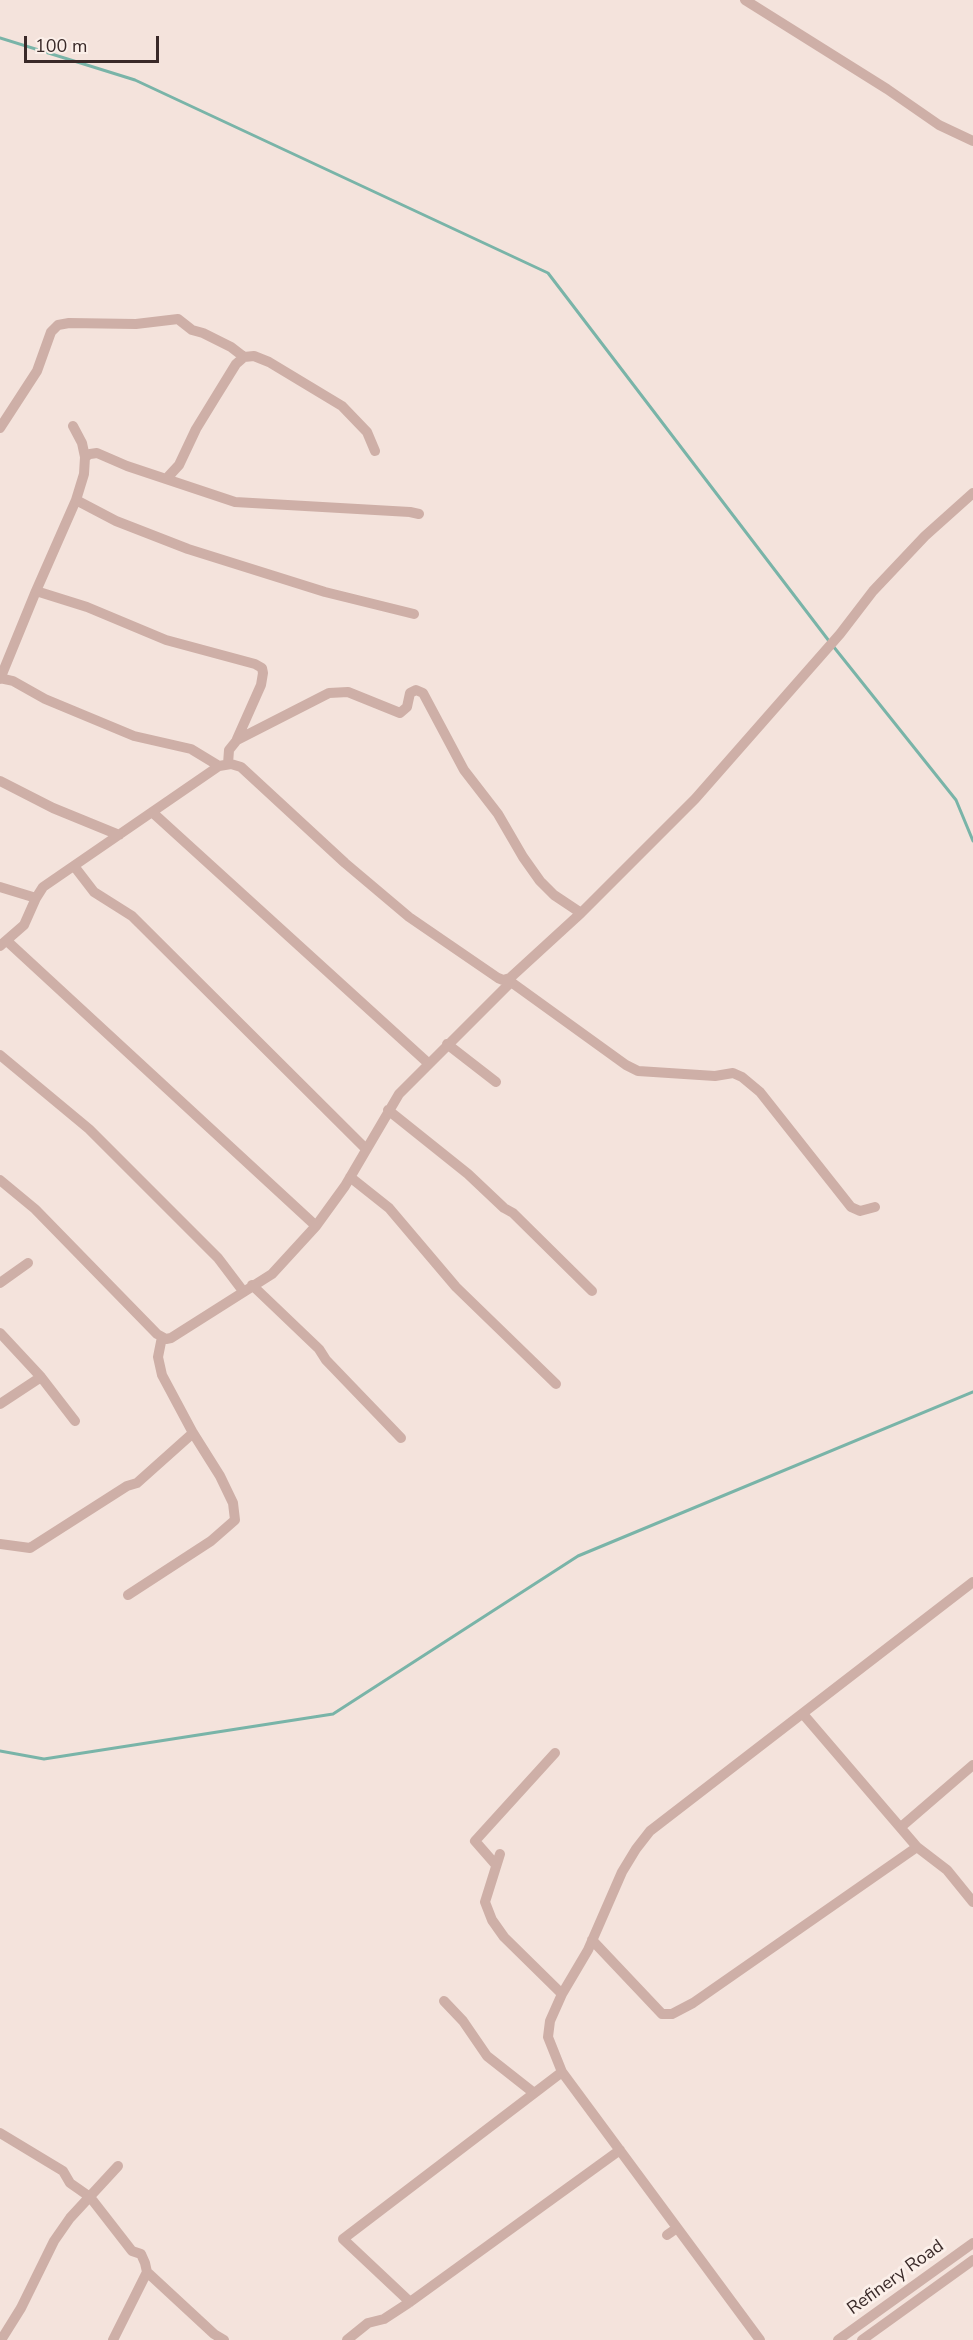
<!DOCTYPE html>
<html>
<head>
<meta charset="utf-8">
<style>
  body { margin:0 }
  #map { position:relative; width:973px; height:2340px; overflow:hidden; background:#f4e3dc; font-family:"Nunito Sans",sans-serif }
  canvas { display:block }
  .scale { position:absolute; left:24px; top:36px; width:135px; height:27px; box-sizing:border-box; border:3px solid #392928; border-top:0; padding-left:8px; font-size:18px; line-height:21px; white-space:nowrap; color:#392928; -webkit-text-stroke:4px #fbefe9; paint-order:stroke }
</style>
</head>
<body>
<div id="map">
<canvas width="973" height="2340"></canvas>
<div class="scale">100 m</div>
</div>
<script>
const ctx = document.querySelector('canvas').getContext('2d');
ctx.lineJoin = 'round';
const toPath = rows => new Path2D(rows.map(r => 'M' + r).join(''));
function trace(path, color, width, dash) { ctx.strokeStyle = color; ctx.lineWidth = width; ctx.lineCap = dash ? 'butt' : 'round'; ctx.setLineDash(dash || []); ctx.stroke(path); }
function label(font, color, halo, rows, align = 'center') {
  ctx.font = font + ' "Nunito Sans",sans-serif'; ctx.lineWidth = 6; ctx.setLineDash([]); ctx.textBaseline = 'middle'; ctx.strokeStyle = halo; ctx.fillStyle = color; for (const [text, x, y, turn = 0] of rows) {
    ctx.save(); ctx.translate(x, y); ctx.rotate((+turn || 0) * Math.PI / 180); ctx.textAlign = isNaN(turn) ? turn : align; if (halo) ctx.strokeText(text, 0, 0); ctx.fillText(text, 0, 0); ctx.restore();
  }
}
const stream = toPath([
  [0,38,135,80,548,273,829,641],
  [833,646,956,800,973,841],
  [0,1751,44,1759,333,1714,578,1556,973,1392]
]);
const minor = toPath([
  [745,0,887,89,939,125,973,141],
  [0,428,37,371,51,332,58,325,69,323,136,324,178,319,192,330,203,333,231,347,244,357],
  [85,457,90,454,97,453,127,466,235,502,410,512,419,514],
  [167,478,179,465,196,429,215,398,236,364,244,357,254,356,269,362,342,406,367,432,375,451],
  [76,500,116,521,188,549,325,592,414,614],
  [36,591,87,607,166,640,255,664,262,668,263,673,261,685,237,739],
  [0,678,13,681,45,699,134,736,191,749,219,766],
  [0,679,36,591,76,500,84,474,85,457,82,443,73,426],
  [228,764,229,750,237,740,329,693,348,692,400,713,407,707,410,693,416,690,423,693,464,770,498,814,523,857,540,881,554,895,581,913],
  [0,781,53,808,119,835],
  [152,812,428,1063],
  [74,866,94,892,132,916,366,1149],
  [0,887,36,898],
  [7,941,316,1226],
  [0,946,24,925,36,898,43,887,219,766,231,764,241,767,345,863,409,917,498,978,503,980,510,978,581,913,695,799,840,634,873,591,925,536,973,493],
  [511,982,626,1065,638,1071,715,1076,733,1073,742,1077,760,1092,851,1207,860,1211,875,1207],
  [447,1044,496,1082],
  [0,1055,89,1129,218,1258,243,1291],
  [388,1110,468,1174,504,1208,513,1213,592,1291],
  [350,1177,389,1208,456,1287,556,1384],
  [0,1180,35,1209,157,1334,166,1339,171,1338,272,1274,316,1226,345,1186,399,1094,511,982,510,978],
  [0,1283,28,1263],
  [252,1285,319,1349,326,1360,401,1438],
  [0,1333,41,1377,75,1421],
  [0,1404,41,1377],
  [0,1544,30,1548,127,1486,137,1483,193,1433],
  [128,1595,211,1541,235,1520,233,1503,220,1476,193,1433,162,1375,158,1357,162,1337],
  [803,1714,917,1847,947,1870,973,1902],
  [901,1827,973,1765],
  [500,1854,485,1902,492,1920,504,1937,562,1994],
  [496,1865,475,1841,555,1753],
  [592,1940,662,2014,672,2014,693,2003,917,1847],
  [444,2001,463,2021,487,2056,534,2093],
  [0,2133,63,2171,70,2183,90,2197,132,2251,141,2254,145,2263,147,2272,113,2340],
  [667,2235,677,2228],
  [147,2272,214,2334,224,2340],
  [410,2302,343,2239,562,2072],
  [1,2340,21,2308,54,2241,70,2218,118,2166],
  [347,2340,368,2323,384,2319,410,2302,620,2150],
  [760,2340,562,2072,548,2037,550,2021,562,1994,588,1950,622,1872,636,1849,650,1831,973,1582],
  [838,2340,973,2243],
  [862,2340,973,2260]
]);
const streetNames = [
  ["Refinery Road",896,2278,-36]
];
trace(stream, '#79b4a8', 3);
trace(minor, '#ceafa7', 10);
label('18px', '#392928', '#fbefe9', streetNames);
</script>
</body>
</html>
